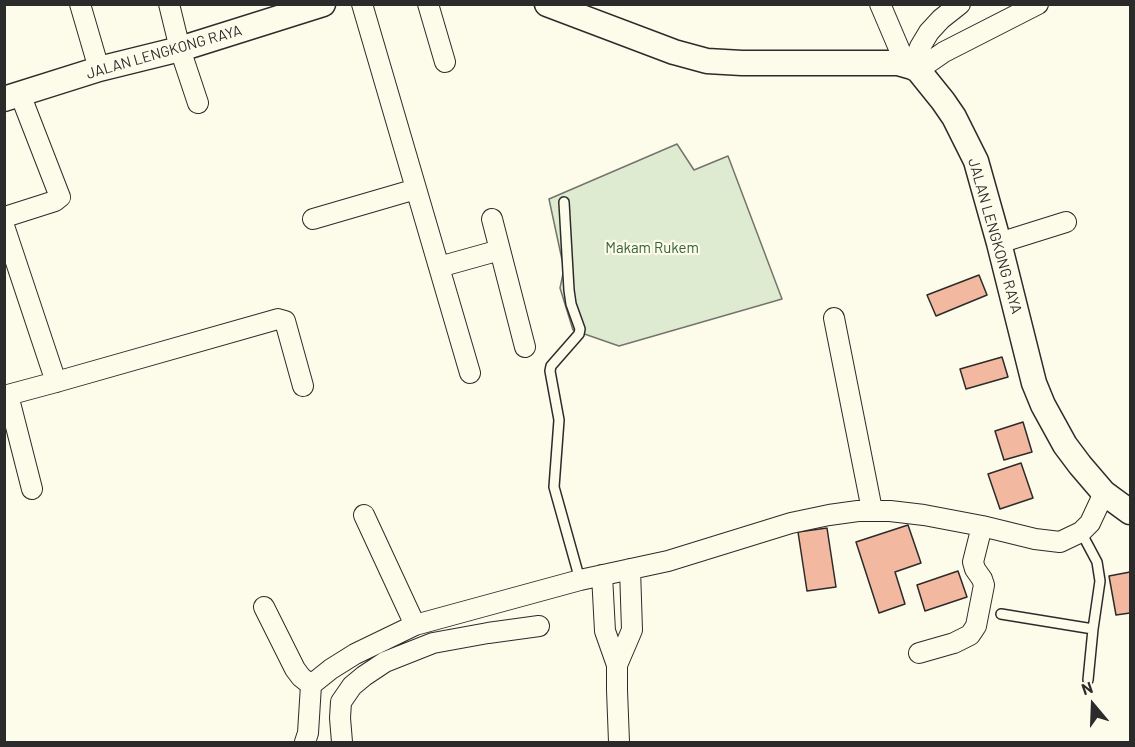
<!DOCTYPE html>
<html>
<head>
<meta charset="utf-8">
<style>
  body { margin:0 }
  #map { position:relative; width:1135px; height:747px; overflow:hidden; background:#fdfbea; font-family:Barlow,sans-serif }
  canvas { display:block }
  .frame { position:absolute; inset:0; border:6px solid #2b2b2b; pointer-events:none }
  .north { position:absolute; left:1063px; top:675px; width:60px; height:60px; -webkit-text-stroke:4px #fdfbea; paint-order:stroke; rotate:341deg; font-size:16px; font-weight:700; line-height:24px; text-align:center; color:#2b2b2b }
  .north::after { content:''; display:block; margin:auto; width:21px; height:27px; background:#2b2b2b; clip-path:polygon(50% 0,100% 100%,50% 72%,0 100%) }
</style>
</head>
<body>
<div id="map">
<canvas width="1135" height="747"></canvas>
<div class="frame"></div>
<div class="north">N</div>
</div>
<script>
const ctx = document.querySelector('canvas').getContext('2d');
ctx.lineJoin = 'round';
function fillPath(path, color) { ctx.fillStyle = color; ctx.fill(path, 'evenodd'); }
const toPath = rows => new Path2D(rows.map(r => 'M' + r).join(''));
function trace(path, color, width, dash) { ctx.strokeStyle = color; ctx.lineWidth = width; ctx.lineCap = dash ? 'butt' : 'round'; ctx.setLineDash(dash || []); ctx.stroke(path); }
function label(font, color, halo, rows, align = 'center') {
  ctx.font = font + ' Barlow,sans-serif'; ctx.lineWidth = 4.5; ctx.setLineDash([]); ctx.textBaseline = 'middle'; ctx.strokeStyle = halo; ctx.fillStyle = color; for (const [text, x, y, turn = 0] of rows) {
    ctx.save(); ctx.translate(x, y); ctx.rotate((+turn || 0) * Math.PI / 180); ctx.textAlign = isNaN(turn) ? turn : align; if (halo) ctx.strokeText(text, 0, 0); ctx.fillText(text, 0, 0); ctx.restore();
  }
}
const green = toPath([
  [677,144,694,170,728,156,782,299,619,346,573,330,560,288,564,269,549,199,677,144]
]);
const building = toPath([
  [979,275,987,295,936,316,927,295,979,275],
  [1002,357,1008,377,966,389,960,369,1002,357],
  [1023,422,1032,452,1004,460,995,431,1023,422],
  [1021,463,1033,498,1000,509,988,474,1021,463],
  [908,525,921,563,895,572,905,604,879,613,856,542,908,525],
  [827,528,836,587,807,591,798,532,827,528],
  [958,571,967,597,925,611,917,585,958,571],
  [1130,572,1130,613,1116,615,1109,576,1130,572]
]);
const service = toPath([
  [564,202,569,290,571,304,580,329,579,334,551,366,550,371,559,420,554,487,580,580],
  [1081,532,1097,562,1100,581,1093,629,1088,680],
  [1001,614,1093,629]
]);
const minor = toPath([
  [80,4,99,69],
  [169,4,180,49,198,103],
  [362,4,470,373],
  [428,4,445,62],
  [880,4,906,65],
  [912,67,920,47,929,32,941,19,960,4],
  [918,70,944,52,1038,4],
  [313,219,416,189],
  [492,219,525,347],
  [4,220,8,216,55,201,60,197,20,94],
  [4,226,56,382],
  [999,243,1066,222],
  [439,267,500,250],
  [834,318,872,510],
  [8,395,32,489],
  [4,396,56,382,278,319,285,321,303,386],
  [364,515,415,625],
  [602,575,605,631,617,665,617,690,619,742],
  [264,607,295,669,301,677,311,685],
  [919,653,954,643,970,635,976,626,984,585,982,579,975,569,973,562,982,526],
  [617,665,632,630,630,569],
  [305,742,308,733,311,685,331,669,355,654,415,625,580,580,668,561,791,523,829,515,858,511,890,511,924,515,982,526,1035,539,1060,542,1081,532,1090,523,1104,493],
  [342,742,340,718,341,702,352,686,364,676,385,662,433,643,488,633,539,626]
]);
const tertiary = toPath([
  [547,4,674,52,707,61,742,63,898,63,912,67,918,70,943,101,954,117,976,161,999,243,1034,383,1043,405,1065,445,1080,465,1104,493,1130,512],
  [4,99,99,69,180,49,323,4]
]);
const streetNames = [
  ["JALAN LENGKONG RAYA",164,52,-16],
  ["JALAN LENGKONG RAYA",995,236,74]
];
const parkNames = [
  ["Makam Rukem",652,248]
];
fillPath(green, '#deebd1');
trace(green, '#74746e', 1.5);
fillPath(building, '#f2b8a0');
trace(building, '#2b2b2b', 1.5);
trace(service, '#2b2b2b', 12);
trace(minor, '#2b2b2b', 22);
trace(tertiary, '#2b2b2b', 27);
trace(service, '#fdfbea', 9);
trace(minor, '#fdfbea', 20);
trace(tertiary, '#fdfbea', 24);
label('15px', '#2b2b2b', '#fdfbea', streetNames);
label('15px', '#34623c', '#fdfbea', parkNames);
</script>
</body>
</html>
